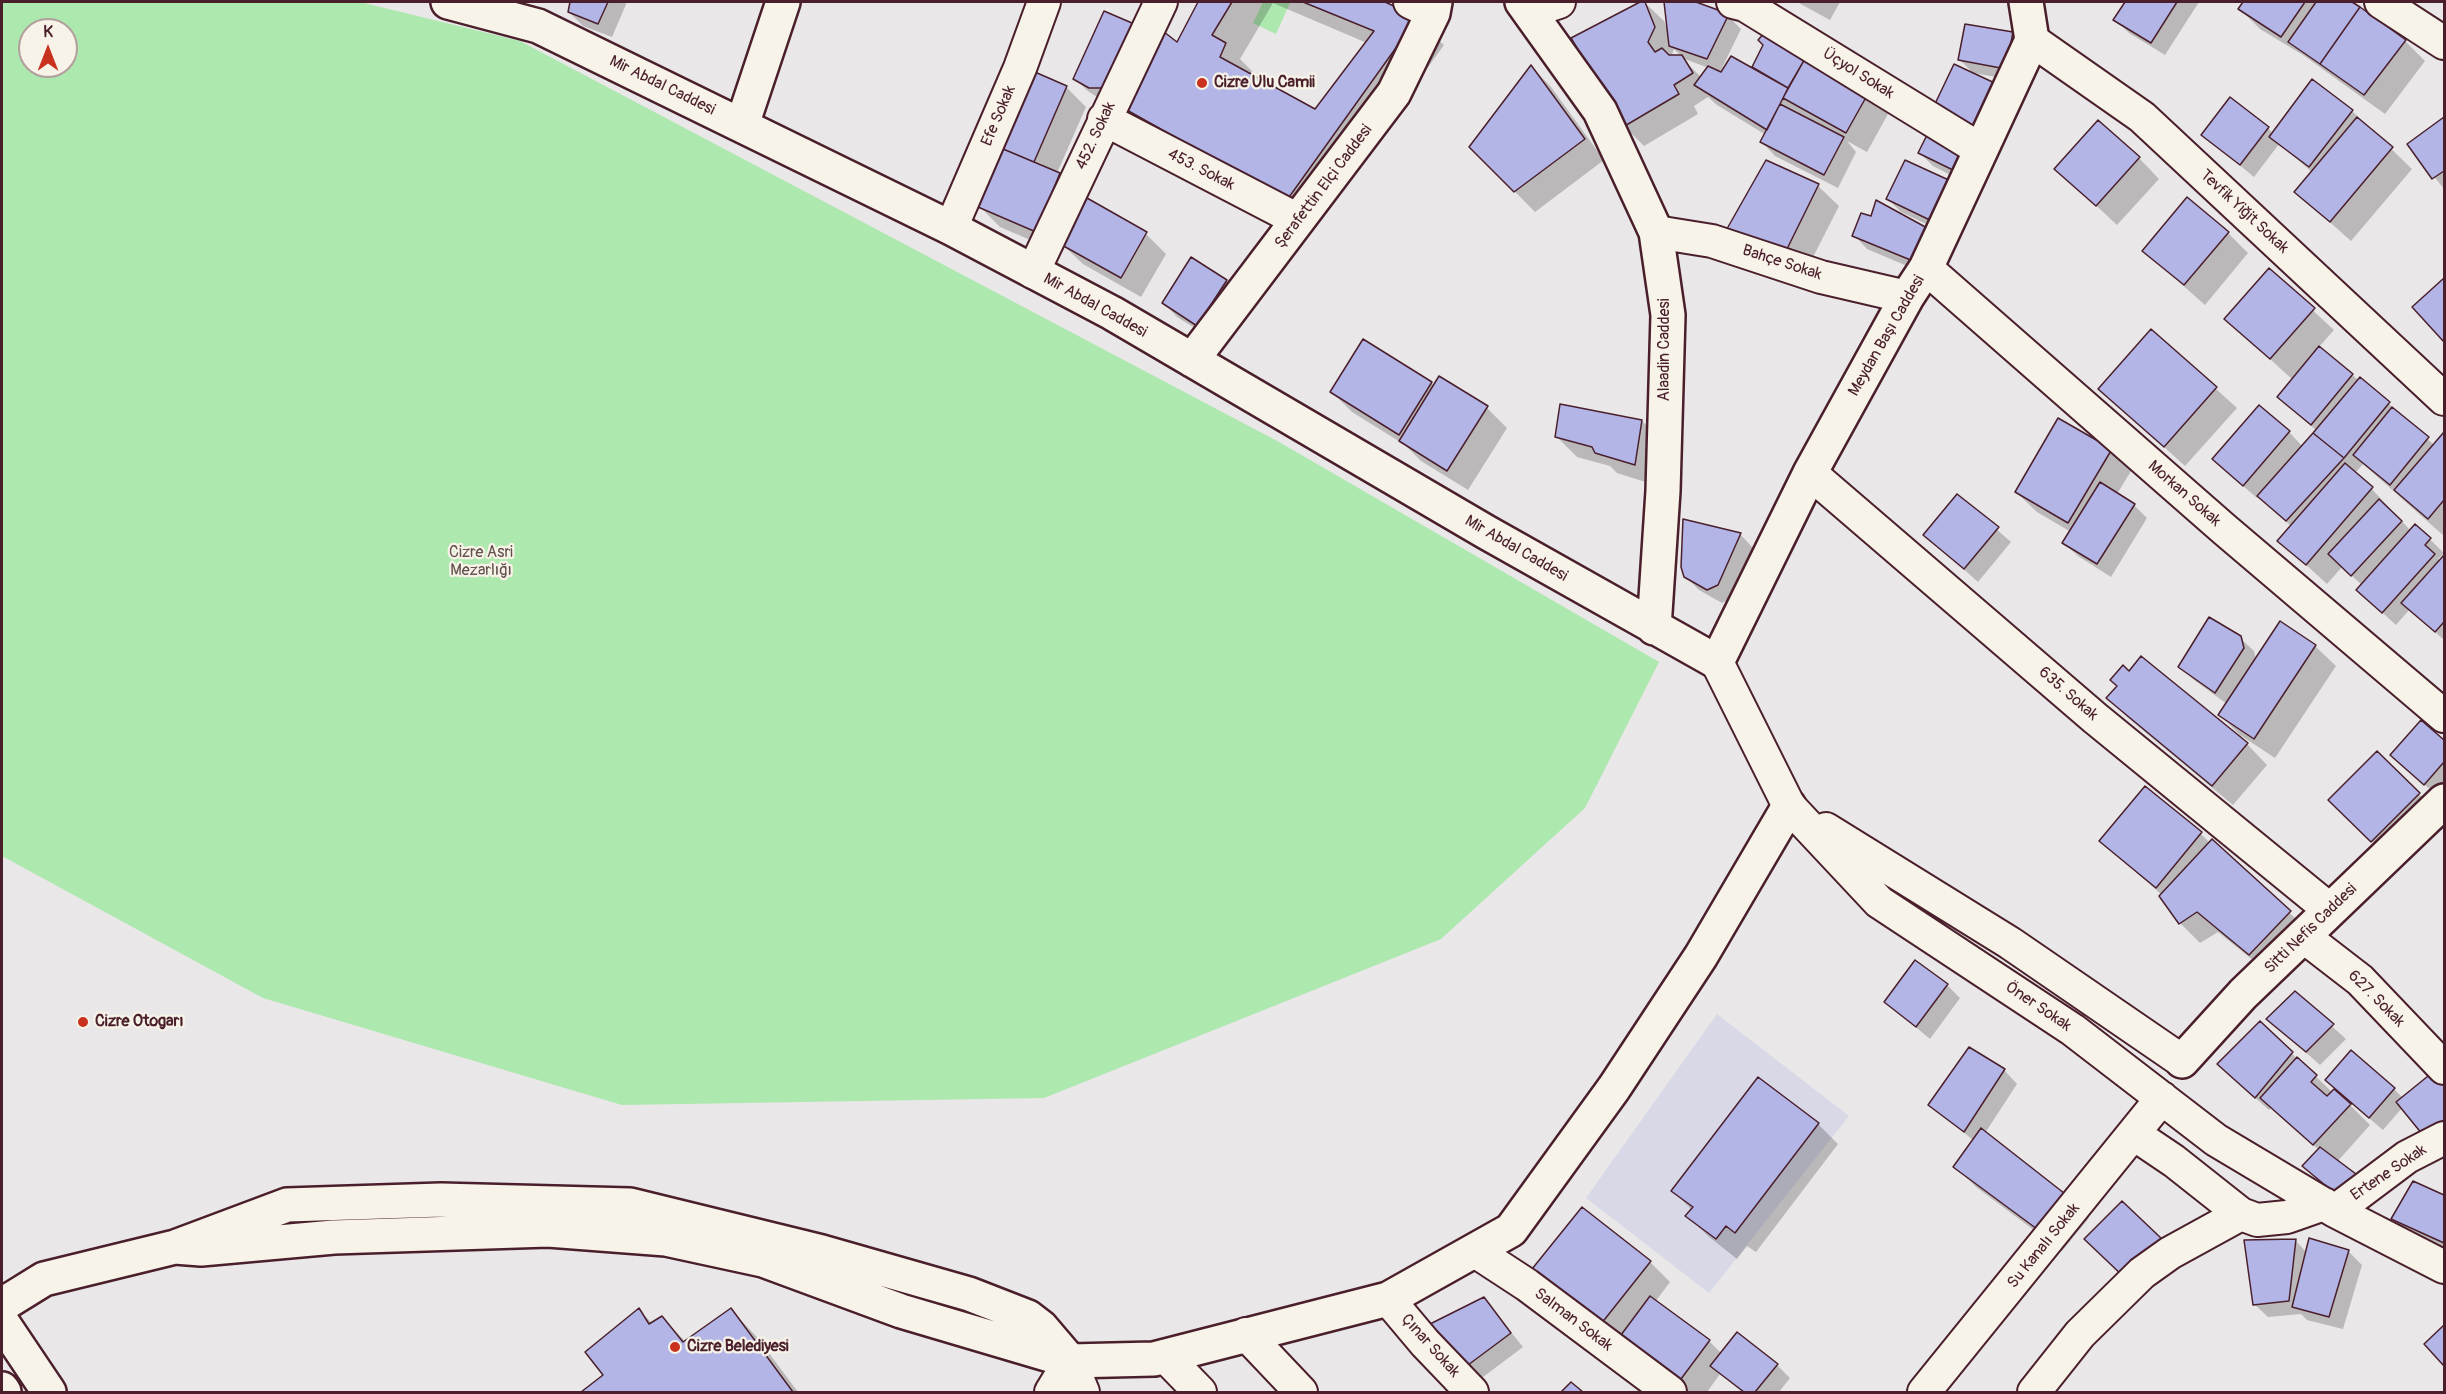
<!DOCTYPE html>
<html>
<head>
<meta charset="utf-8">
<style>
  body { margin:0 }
  #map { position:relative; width:2446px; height:1394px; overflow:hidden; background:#e9e7e8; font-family:Pangolin,sans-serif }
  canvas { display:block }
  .frame { position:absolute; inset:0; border:3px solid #4a1f2b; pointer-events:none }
  .north { position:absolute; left:18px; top:18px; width:60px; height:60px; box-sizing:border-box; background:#f7f3e8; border:2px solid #b29e9c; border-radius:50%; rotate:0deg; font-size:16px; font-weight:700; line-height:24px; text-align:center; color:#4a1f2b }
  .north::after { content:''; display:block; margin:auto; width:21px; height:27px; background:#c8321e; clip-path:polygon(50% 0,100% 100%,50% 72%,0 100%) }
</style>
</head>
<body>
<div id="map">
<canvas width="2446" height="1394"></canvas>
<div class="frame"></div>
<div class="north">K</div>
</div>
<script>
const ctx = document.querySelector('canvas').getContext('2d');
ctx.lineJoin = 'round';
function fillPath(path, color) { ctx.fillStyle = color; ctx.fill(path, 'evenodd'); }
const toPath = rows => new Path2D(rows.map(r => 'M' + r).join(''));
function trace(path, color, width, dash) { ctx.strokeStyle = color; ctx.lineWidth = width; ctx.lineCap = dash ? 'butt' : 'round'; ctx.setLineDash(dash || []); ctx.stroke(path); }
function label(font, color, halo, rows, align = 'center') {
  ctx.font = font + ' Pangolin,sans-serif'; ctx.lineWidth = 4.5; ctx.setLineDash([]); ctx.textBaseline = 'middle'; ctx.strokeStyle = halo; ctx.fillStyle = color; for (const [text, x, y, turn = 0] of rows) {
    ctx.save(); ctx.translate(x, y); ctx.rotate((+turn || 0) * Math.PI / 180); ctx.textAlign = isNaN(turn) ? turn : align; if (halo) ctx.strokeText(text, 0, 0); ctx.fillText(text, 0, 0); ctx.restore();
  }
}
const built = toPath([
  [1717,1014,1849,1116,1709,1293,1586,1198]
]);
const green = toPath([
  [2,2,360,2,520,41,1279,442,1659,662,1585,808,1441,939,1044,1098,622,1105,263,998,2,856],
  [30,30,66,30,66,66,30,66],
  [1263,2,1290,3,1276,34,1253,23]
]);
const shadow = toPath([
  [572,2,627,2,612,37,583,26,569,12],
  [1200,2,1382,2,1417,19,1444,45,1314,225,1154,136,1127,109,1178,44],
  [1273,3,1367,43,1316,111,1250,76,1252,71,1240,59],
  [1644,2,1664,21,1668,31,1665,2,1692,2,1728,16,1741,29,1718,76,1752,69,1765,45,1766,34,1868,93,1888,114,1867,152,1847,141,1856,152,1838,188,1775,156,1762,142,1766,135,1717,105,1708,97,1694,106,1698,114,1644,146,1624,126,1573,39],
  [1674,49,1682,57,1671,57],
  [1682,58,1709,68,1702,78],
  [1797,2,1840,2,1830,20],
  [2126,2,2199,2,2165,55,2129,33,2115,19],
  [2245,2,2349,2,2405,41,2425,61,2385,114,2303,55,2260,29,2240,9],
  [1105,13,1104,101,1089,92,1075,79],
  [2012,34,2025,47,2019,81,1973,73,1960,60],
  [1532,67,1551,87,1604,160,1535,212,1471,147],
  [1029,71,1066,87,1086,107,1057,173,1080,195,1056,251,1000,227,974,201],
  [2352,111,2412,169,2351,241,2296,192,2312,172,2279,144,2254,177,2203,135,2268,128,2273,134],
  [2444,119,2444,189,2409,145],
  [1931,131,1968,184,1933,166,1920,153],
  [2139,158,2159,179,2117,225,2056,168],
  [1767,162,1818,186,1839,206,1806,271,1746,254],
  [1906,162,1947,234,1901,212,1888,199],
  [1087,200,1146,234,1166,254,1141,297,1083,264,1062,244],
  [1862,215,1926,274,1867,249,1854,235],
  [2228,233,2248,253,2205,305,2144,251],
  [2269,270,2334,330,2318,348,2389,404,2434,445,2444,434,2444,536,2363,464,2356,472,2411,531,2416,526,2444,553,2438,559,2441,561,2444,557,2444,640,2410,609,2396,625,2372,603,2362,585,2342,567,2327,584,2280,541,2292,527,2259,496,2257,498,2227,472,2289,432,2303,447,2317,431,2279,397,2293,380,2226,319],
  [2444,280,2444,340,2414,307],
  [1226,281,1239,294,1211,338,1177,317,1164,303],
  [2152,331,2237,408,2185,466,2100,389],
  [1440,378,1487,408,1507,428,1468,490,1421,461,1405,445,1352,412,1332,392,1431,383,1435,386],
  [1642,421,1662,441,1655,485,1617,473,1610,466,1577,457,1557,437],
  [2111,450,2131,471,2117,494,2134,505,2147,518,2111,577,2078,556,2064,543,2071,532,2037,512,2016,492],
  [1958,496,2011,542,1978,582,1925,535],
  [1740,534,1753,548,1731,598,1722,603,1699,590,1685,576],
  [2280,623,2315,646,2336,666,2275,758,2240,735,2220,715,2227,704,2194,680,2180,667,2240,638,2254,651,2256,660],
  [2142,658,2247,744,2267,765,2233,805,2128,718,2108,698],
  [2421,722,2444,742,2444,791,2439,797,2405,768],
  [2377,753,2439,814,2392,861,2330,800],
  [2201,834,2210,843,2212,841,2310,932,2270,974,2218,932,2200,943,2180,923,2162,895,2101,841],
  [1947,985,1960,998,1930,1039,1886,1002],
  [2295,993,2346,1039,2320,1065,2268,1019],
  [2260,1023,2333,1093,2336,1089,2394,1089,2403,1098,2433,1074,2444,1085,2444,1149,2402,1108,2383,1130,2348,1100,2347,1102,2370,1125,2337,1162,2352,1207,2304,1166,2319,1150,2271,1108,2269,1110,2232,1077],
  [2004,1070,2017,1084,1985,1133,2068,1198,2089,1218,2062,1251,1976,1187,1955,1166,1974,1141,1930,1104],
  [1818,1124,1838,1144,1756,1252,1747,1246,1737,1259,1708,1236,1688,1216,1692,1210,1673,1191],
  [2414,1183,2444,1197,2444,1253,2413,1239,2393,1219],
  [2296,1241,2307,1253,2348,1251,2362,1265,2343,1329,2307,1320,2301,1314,2268,1317,2254,1304],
  [1650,1262,1670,1282,1655,1302,1709,1341,1722,1354,1777,1365,1790,1378,1779,1392,1742,1392,1720,1374,1707,1392,1685,1392,1554,1289],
  [1484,1299,1523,1347,1475,1383,1461,1370],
  [639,1310,653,1324,662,1318,686,1342,731,1310,757,1337,798,1392,583,1392,605,1375]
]);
const building = toPath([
  [570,2,608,2,598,24,568,12,570,2],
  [1198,2,1232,2,1212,35,1226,43,1220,57,1315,109,1374,31,1303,2,1385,2,1418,17,1287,200,1125,109,1159,28,1177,42,1198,2],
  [1640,2,1645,2,1655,27,1648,42,1655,52,1662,48,1669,55,1682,55,1693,73,1674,85,1679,94,1623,127,1571,38,1640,2],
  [1664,2,1696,2,1729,14,1707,59,1669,46,1664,2],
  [2125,2,2177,2,2151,43,2113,20,2125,2],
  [2243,2,2305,2,2281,37,2238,9,2243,2],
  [2316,2,2352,2,2360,7,2320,64,2288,42,2316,2],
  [2360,7,2406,40,2364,95,2320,64,2360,7],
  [1104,11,1139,26,1103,88,1089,88,1073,79,1104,11],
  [1965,24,2013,32,2006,69,1958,60,1965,24],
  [1765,32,1806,57,1788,88,1752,67,1763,45,1758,40,1765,32],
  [1731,56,1788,88,1767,130,1694,85,1708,66,1721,72,1731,56],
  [1806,57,1869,92,1846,133,1783,98,1806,57],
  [1954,64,2001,86,1980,130,1933,108,1954,64],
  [1531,65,1585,139,1514,192,1469,147,1531,65],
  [1028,69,1067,86,1034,162,996,146,1028,69],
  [2312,79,2353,110,2309,167,2269,137,2312,79],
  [2230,97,2269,127,2240,165,2201,135,2230,97],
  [1780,104,1844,137,1824,175,1760,142,1780,104],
  [2357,117,2393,147,2330,222,2294,192,2357,117],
  [2444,117,2444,171,2432,179,2407,144,2444,117],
  [2098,120,2140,157,2096,206,2054,169,2098,120],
  [1930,129,1966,147,1955,171,1918,153,1930,129],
  [996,146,1060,173,1036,232,978,207,972,202,996,146],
  [1766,160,1819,184,1786,251,1724,234,1766,160],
  [1905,160,1953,182,1934,222,1886,199,1905,160],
  [2187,197,2229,232,2184,285,2142,251,2187,197],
  [1087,198,1147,232,1121,278,1060,244,1087,198],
  [1876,200,1929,229,1913,261,1852,236,1861,213,1871,216,1876,200],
  [1191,257,1227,280,1197,326,1162,303,1191,257],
  [2269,268,2315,308,2270,359,2224,319,2269,268],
  [2444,278,2444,342,2412,307,2444,278],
  [2151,329,2217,387,2164,447,2098,389,2151,329],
  [1363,339,1432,382,1399,435,1330,392,1363,339],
  [2319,346,2353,374,2311,425,2277,397,2319,346],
  [1439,376,1488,406,1447,471,1399,441,1439,376],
  [2360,377,2390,402,2344,458,2313,433,2360,377],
  [1560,404,1642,420,1635,465,1595,453,1592,447,1555,437,1560,404],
  [2259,405,2290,431,2243,486,2212,459,2259,405],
  [2392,407,2429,437,2390,485,2353,455,2392,407],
  [2058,418,2112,449,2068,523,2015,492,2058,418],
  [2444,432,2444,500,2428,519,2394,490,2444,432],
  [2313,433,2344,458,2286,521,2257,496,2313,433],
  [2345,463,2373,487,2306,565,2277,541,2345,463],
  [2100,482,2135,504,2097,564,2062,543,2100,482],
  [1957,494,1999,527,1964,569,1923,535,1957,494],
  [2379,499,2402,521,2351,576,2328,554,2379,499],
  [1683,519,1741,533,1718,585,1707,590,1684,577,1681,567,1683,519],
  [2415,524,2431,538,2425,545,2435,554,2382,613,2356,590,2415,524],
  [2444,555,2444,622,2435,632,2401,603,2444,555],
  [2209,617,2241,636,2244,648,2215,693,2178,667,2209,617],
  [2280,621,2316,645,2254,739,2218,715,2280,621],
  [2141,656,2248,743,2212,786,2106,698,2117,686,2110,680,2123,665,2129,671,2141,656],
  [2421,720,2444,740,2444,762,2424,785,2390,755,2421,720],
  [2377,751,2420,793,2371,842,2328,800,2377,751],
  [2145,786,2202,832,2156,888,2099,841,2145,786],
  [2212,839,2291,911,2249,955,2197,912,2179,924,2159,896,2212,839],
  [1915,960,1948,984,1916,1027,1884,1002,1915,960],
  [2295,991,2334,1024,2306,1052,2266,1019,2295,991],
  [2260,1021,2293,1052,2255,1098,2217,1064,2260,1021],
  [1969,1047,2005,1069,1964,1132,1928,1105,1969,1047],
  [2351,1050,2395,1088,2369,1118,2325,1080,2351,1050],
  [2297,1057,2317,1075,2311,1082,2327,1096,2334,1089,2351,1104,2313,1145,2260,1098,2297,1057],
  [2433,1072,2444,1086,2444,1125,2427,1140,2396,1102,2433,1072],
  [1758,1077,1819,1123,1735,1233,1726,1226,1716,1239,1685,1216,1693,1207,1671,1191,1758,1077],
  [1981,1128,2069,1197,2041,1232,1953,1167,1981,1128],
  [2320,1147,2360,1177,2337,1195,2302,1166,2320,1147],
  [2413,1181,2444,1195,2444,1243,2391,1219,2413,1181],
  [2122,1201,2162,1239,2125,1278,2084,1239,2122,1201],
  [1582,1207,1651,1261,1601,1324,1532,1269,1582,1207],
  [2309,1238,2349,1250,2329,1317,2292,1307,2309,1238],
  [2296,1239,2289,1301,2253,1305,2244,1240,2296,1239],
  [1650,1296,1710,1340,1678,1383,1618,1339,1650,1296],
  [1484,1297,1511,1333,1460,1371,1428,1325,1484,1297],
  [639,1308,649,1324,662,1316,683,1342,731,1308,793,1392,581,1392,603,1375,585,1352,639,1308],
  [2444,1325,2444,1366,2424,1344,2444,1325],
  [1737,1332,1778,1364,1755,1392,1744,1392,1710,1366,1737,1332],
  [1571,1382,1583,1392,1561,1392,1571,1382]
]);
const minor = toPath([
  [1410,2,1433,13],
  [1733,2,1745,5,1981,150],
  [2381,2,2444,43],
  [1529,12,1559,2],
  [2032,40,2142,117,2444,399],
  [1104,119,1298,220],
  [951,228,1020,68,1044,2],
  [1656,232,1712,241,1821,277,1907,297],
  [1926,268,2224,529,2444,716],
  [1033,272,1161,2],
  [1810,473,2095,718,2330,910],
  [1717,662,1789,806,1879,902,2073,1030,2216,1140,2335,1211,2444,1267],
  [1826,829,2010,943,2182,1061],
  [2303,936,2360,980,2444,1068],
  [2134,1134,2174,1161,2241,1214],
  [2335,1211,2407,1157,2444,1138],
  [1475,1251,1527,1285,1670,1392],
  [1388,1299,1425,1343,1472,1392],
  [1246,1334,1301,1392],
  [1165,1356,1200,1392],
  [1070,1361,1083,1392],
  [1051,1392,1070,1361],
  [1924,1392,2162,1098],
  [2034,1392,2080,1334,2142,1273,2170,1253,2241,1214,2257,1220,2287,1217,2324,1204]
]);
const tertiary = toPath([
  [448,2,538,26,951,228,1112,313,1486,532,1717,662,1810,473,1907,297,1926,268,1981,150,2032,40,2026,2],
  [1522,2,1600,111,1656,232,1668,315,1663,491,1654,628],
  [742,125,783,2],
  [1192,360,1394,93,1433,13,1435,2],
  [2182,1061,2243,994,2444,801],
  [175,1247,201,1249,334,1237,548,1230,666,1239,763,1260,901,1311,1070,1361,1154,1359,1388,1299,1511,1230,1614,1088,1701,956,1789,806],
  [2,1305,44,1279,175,1247,287,1205,441,1200,630,1205,822,1252,969,1294,1028,1317,1041,1327,1070,1361]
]);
const primary = toPath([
  [2,1322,49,1392],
  [2,1389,4,1392]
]);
const markers = [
  [1202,83,6,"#c8321e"],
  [83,1022,6,"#c8321e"],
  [675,1347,6,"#c8321e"]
];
const streetNames = [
  ["Üçyol Sokak",1858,74,32],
  ["Mir Abdal Caddesi",662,86,26],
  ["Efe Sokak",999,116,-67],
  ["452. Sokak",1096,136,-65],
  ["453. Sokak",1201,170,27],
  ["Şerafettin Elçi Caddesi",1324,187,-53],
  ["Tevfik Yiğit Sokak",2244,212,43],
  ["Bahçe Sokak",1782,263,18],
  ["Mir Abdal Caddesi",1095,306,29],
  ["Meydan Başı Caddesi",1887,336,-60],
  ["Alaadin Caddesi",1665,350,-90],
  ["Morkan Sokak",2184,494,41],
  ["Mir Abdal Caddesi",1516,549,30],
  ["635. Sokak",2068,694,41],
  ["Sitti Nefis Caddesi",2311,929,-44],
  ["627. Sokak",2376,999,45],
  ["Öner Sokak",2038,1007,34],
  ["Ertene Sokak",2389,1173,-34],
  ["Su Kanalı Sokak",2044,1246,-51],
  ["Salman Sokak",1573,1320,37],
  ["Çınar Sokak",1430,1346,48]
];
const poiNames = [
  ["Cizre Ulu Camii",1214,83],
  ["Cizre Otogarı",95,1022],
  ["Cizre Belediyesi",687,1347]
];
const parkNames = [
  ["Cizre Asri",481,553],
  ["Mezarlığı",481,571]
];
fillPath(built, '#d8d8e7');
fillPath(green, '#ade8ae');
fillPath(shadow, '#0003');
fillPath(building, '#b2b5e6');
trace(building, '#4a1f2b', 1.5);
trace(minor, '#4a1f2b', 36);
trace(tertiary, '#4a1f2b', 38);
trace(primary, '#4a1f2b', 38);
trace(minor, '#f7f3e8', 32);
trace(tertiary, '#f7f3e8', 33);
trace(primary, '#f7f3e8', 33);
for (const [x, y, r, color] of markers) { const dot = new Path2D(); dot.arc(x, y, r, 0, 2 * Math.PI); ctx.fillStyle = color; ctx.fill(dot); trace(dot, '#f7f3e8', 2); }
label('16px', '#4a1f2b', '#f7f3e8', streetNames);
label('bold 16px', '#4a1f2b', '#f7f3e8', poiNames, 'left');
label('16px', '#63514c', '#f7f3e8', parkNames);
</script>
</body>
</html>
